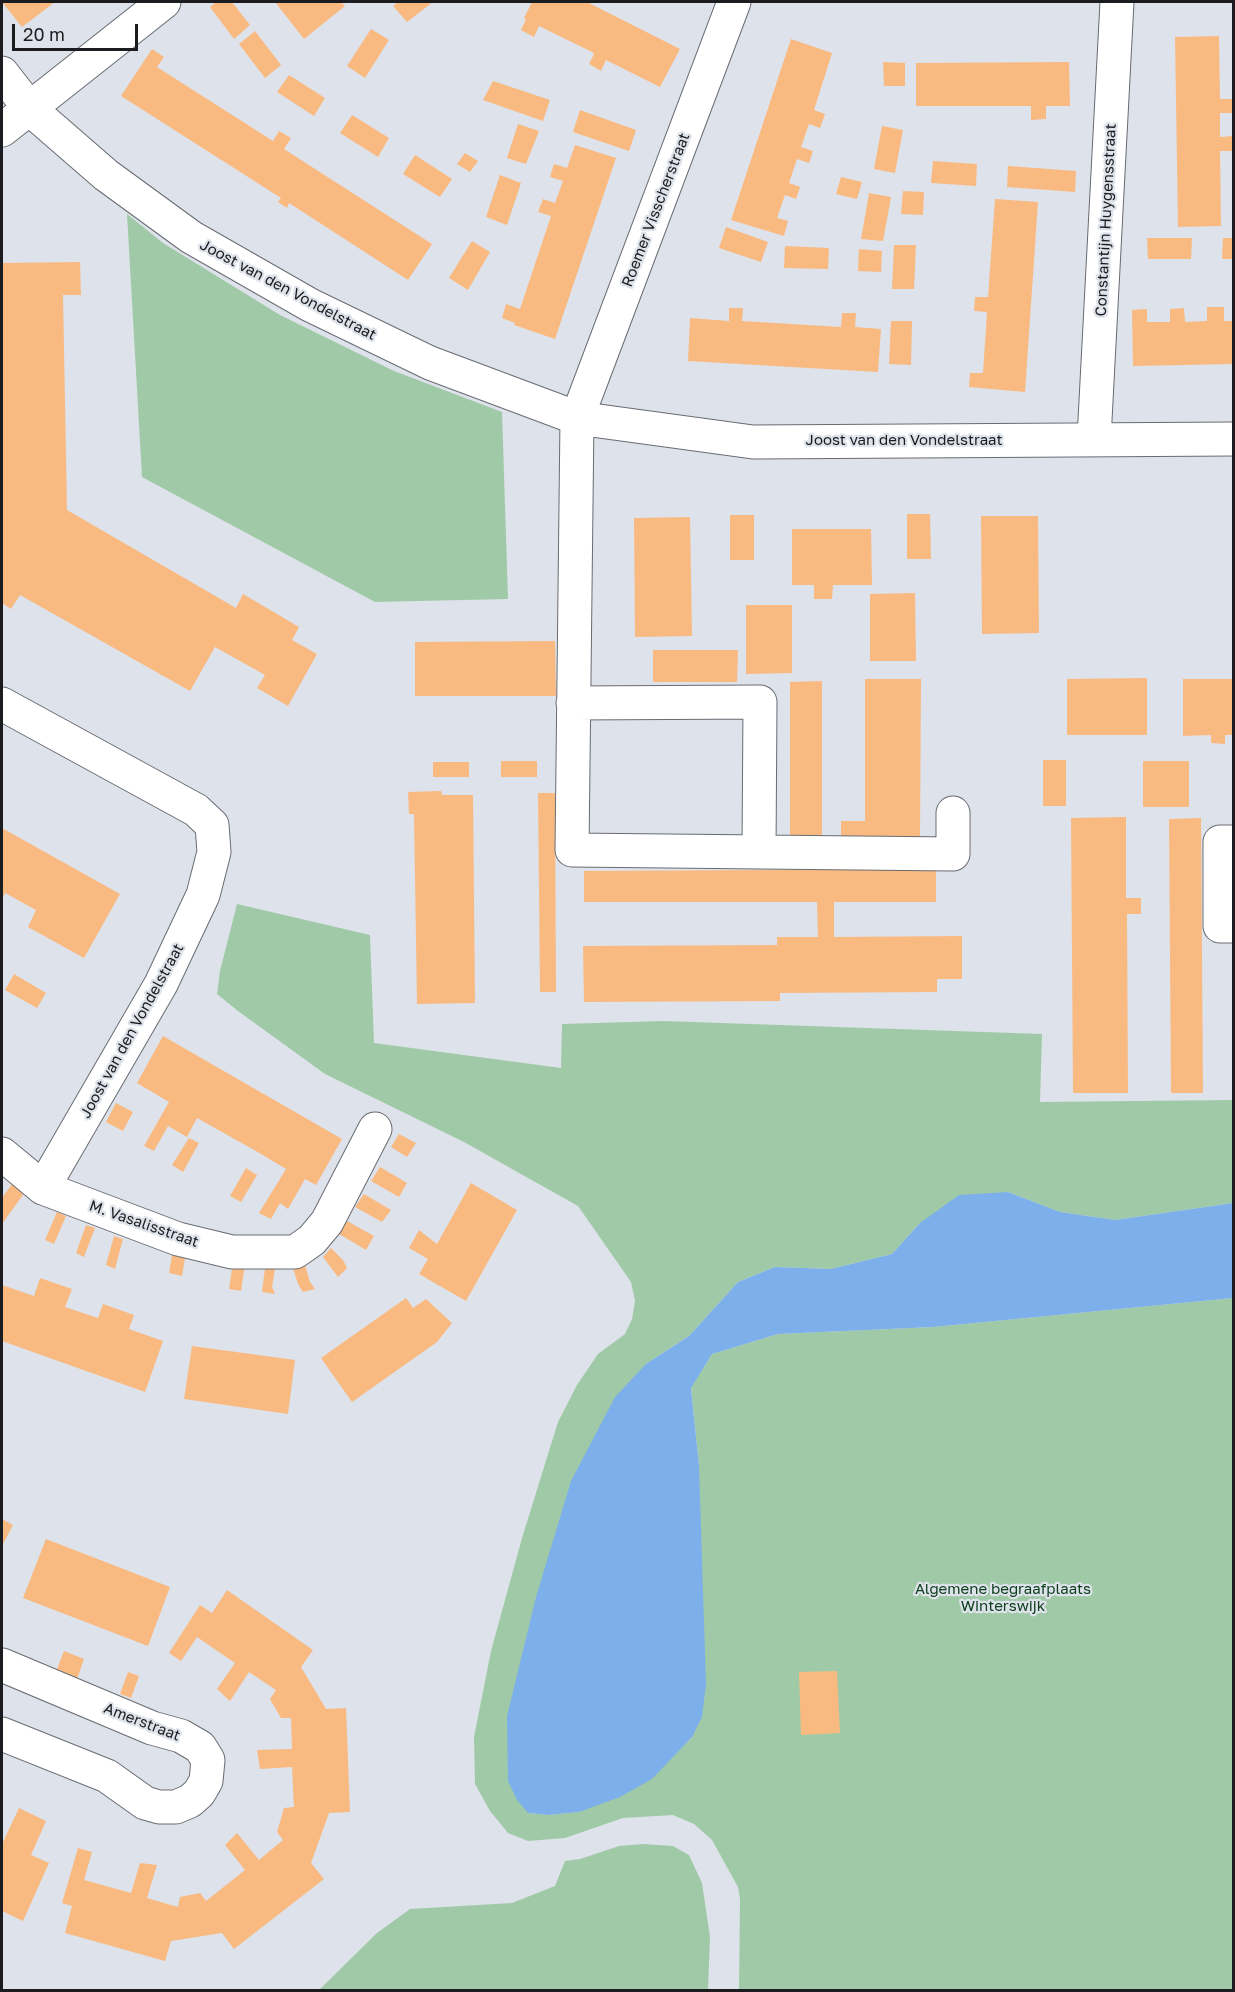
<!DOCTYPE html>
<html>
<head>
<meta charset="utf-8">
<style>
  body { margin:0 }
  #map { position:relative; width:1235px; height:1992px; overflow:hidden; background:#dee2ea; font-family:"Golos Text",sans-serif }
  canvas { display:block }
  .frame { position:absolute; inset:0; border:3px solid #1b1c1f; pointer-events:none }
  .scale { position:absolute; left:12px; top:24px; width:126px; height:27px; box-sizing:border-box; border:3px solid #1b1c1f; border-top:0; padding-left:8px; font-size:18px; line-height:21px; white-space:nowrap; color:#1b1c1f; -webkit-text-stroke:4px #dee2ea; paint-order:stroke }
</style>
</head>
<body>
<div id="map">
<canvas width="1235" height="1992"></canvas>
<div class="frame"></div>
<div class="scale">20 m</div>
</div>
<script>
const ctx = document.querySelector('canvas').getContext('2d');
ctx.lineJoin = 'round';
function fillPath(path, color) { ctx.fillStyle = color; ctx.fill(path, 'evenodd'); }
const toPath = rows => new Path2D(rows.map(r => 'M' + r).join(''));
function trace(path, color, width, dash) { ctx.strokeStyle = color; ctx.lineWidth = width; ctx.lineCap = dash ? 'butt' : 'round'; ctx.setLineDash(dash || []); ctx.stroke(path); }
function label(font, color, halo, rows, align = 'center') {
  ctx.font = font + ' "Golos Text",sans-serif'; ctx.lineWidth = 4.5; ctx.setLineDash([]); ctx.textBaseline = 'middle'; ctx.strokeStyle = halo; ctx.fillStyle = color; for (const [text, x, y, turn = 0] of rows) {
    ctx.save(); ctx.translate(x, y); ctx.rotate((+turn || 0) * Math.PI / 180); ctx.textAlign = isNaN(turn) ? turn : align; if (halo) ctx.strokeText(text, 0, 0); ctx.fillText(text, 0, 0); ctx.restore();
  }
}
const green = toPath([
  [127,214,163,243,280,315,394,371,502,412,508,599,375,602,142,477],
  [237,904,370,935,374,1043,561,1068,562,1024,663,1021,1042,1034,1040,1102,1233,1100,1233,1203,1115,1220,1060,1212,1008,1192,920,1223,892,1254,831,1269,775,1267,738,1282,689,1336,646,1364,528,1813,549,1815,579,1812,676,1753,692,1737,699,1466,691,1387,712,1354,778,1334,933,1327,1233,1298,1233,1990,739,1990,740,1899,738,1887,712,1840,694,1824,673,1815,623,1818,565,1838,528,1841,508,1833,490,1811,475,1784,474,1737,491,1651,522,1538,558,1422,577,1385,598,1354,625,1334,632,1319,635,1301,631,1282,578,1206,464,1142,325,1074,238,1011,217,994,220,971],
  [643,1844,673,1846,689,1855,702,1883,710,1937,708,1990,319,1990,377,1933,410,1909,512,1903,555,1886,565,1861,580,1859,619,1846]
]);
const water = toPath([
  [1008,1192,1060,1212,1115,1220,1233,1203,1233,1298,933,1327,778,1334,712,1354,691,1388,699,1466,706,1684,702,1717,692,1737,652,1779,620,1797,579,1812,549,1815,528,1813,517,1800,508,1781,507,1716,536,1597,571,1481,615,1397,646,1364,689,1336,738,1282,775,1267,831,1269,892,1254,920,1223,959,1195]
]);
const building = toPath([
  [2,2,55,2,22,27],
  [216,2,232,2,250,25,234,39,210,7],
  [275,2,341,2,345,6,304,39],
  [398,2,433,2,407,22,393,6],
  [532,2,587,2,680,49,660,87,606,60,601,71,589,64,594,54,592,52,539,26,534,37,521,30,526,19,524,18],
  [371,29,389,40,365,78,347,66],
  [255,31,281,65,265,78,239,44],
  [1219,36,1220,99,1233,99,1233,113,1220,113,1220,137,1233,136,1233,151,1220,151,1221,226,1178,227,1175,37],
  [791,39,832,53,814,110,825,114,820,128,809,124,801,147,813,151,809,163,797,159,789,183,800,187,796,199,785,195,777,218,788,221,784,236,731,220],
  [152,49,164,57,157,67,273,141,279,131,291,138,284,149,432,244,408,280,289,203,287,208,278,202,281,198,121,96],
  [883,62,905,63,905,86,884,86],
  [1069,62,1070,106,1046,106,1046,119,1031,120,1031,106,916,106,916,63],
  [289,75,325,98,314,116,277,92],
  [493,81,550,100,543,121,483,100],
  [580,110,636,130,629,151,573,132],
  [352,115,389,138,378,157,340,133],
  [518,124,539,131,526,164,507,158],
  [882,126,903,130,895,173,874,169],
  [575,145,616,158,555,339,514,325,515,323,502,318,506,304,520,309,551,216,538,212,543,199,555,203,563,181,550,177,554,164,567,168],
  [465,153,478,161,470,172,457,164],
  [415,155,452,179,440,197,403,174],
  [933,161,977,164,976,186,931,183],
  [1008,166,1076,171,1075,192,1007,187],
  [500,175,521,183,507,225,486,217],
  [841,177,862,182,857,199,836,194],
  [903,191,924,192,923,215,901,214],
  [869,193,891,197,883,241,861,239],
  [995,199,1038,202,1025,392,969,387,970,373,983,373,987,312,974,311,975,297,988,297],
  [726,227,768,242,761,262,719,248],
  [1147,238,1192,238,1191,259,1148,259],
  [1223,238,1233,238,1233,259,1222,259],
  [472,241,490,252,468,290,449,278],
  [894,245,916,245,914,289,892,289],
  [785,246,829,248,828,269,784,268],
  [859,249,882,251,881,272,858,271],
  [80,262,81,295,63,295,67,510,236,608,243,594,299,627,292,640,317,654,288,706,257,688,265,675,215,647,190,691,20,595,11,609,2,603,2,263],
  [1207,307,1224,307,1224,321,1233,321,1233,364,1133,366,1132,310,1147,309,1147,322,1170,322,1170,309,1184,308,1185,322,1207,321],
  [729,308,743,308,742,321,841,327,842,313,856,313,855,327,881,329,878,372,688,361,690,318,729,321],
  [891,321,912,321,911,365,889,364],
  [907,514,930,514,931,559,907,559],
  [730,515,754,515,754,560,730,560],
  [981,516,1038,516,1039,633,982,634],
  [690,517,692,636,635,637,634,518],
  [792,529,871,529,872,585,833,585,832,599,814,599,814,585,792,585],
  [915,593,916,661,870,661,870,594],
  [746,605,792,605,792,673,746,674],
  [555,641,556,696,415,696,415,642],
  [653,650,738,650,737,682,653,682],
  [1147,678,1147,735,1067,735,1067,679],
  [865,679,921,679,920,837,841,838,841,821,865,821],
  [1183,679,1233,679,1233,735,1225,735,1225,744,1211,743,1211,735,1183,736],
  [822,681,822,838,790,838,790,682],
  [1043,760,1066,760,1066,806,1043,806],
  [501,761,537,761,537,777,501,777],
  [1143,761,1189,761,1189,807,1143,807],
  [433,762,469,762,469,777,433,777],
  [441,791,442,795,473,795,475,1003,417,1004,414,814,409,814,408,792],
  [538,793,555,793,556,992,540,992],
  [1126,817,1126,898,1141,898,1141,914,1127,914,1128,1093,1073,1093,1071,818],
  [1201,818,1203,1093,1171,1093,1169,819],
  [2,828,120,894,84,958,28,927,36,910,5,893,2,899],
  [936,869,936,902,834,902,834,937,962,936,962,979,937,979,937,992,780,993,780,1001,584,1002,583,946,777,945,777,937,818,937,817,902,584,902,584,871],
  [14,974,46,993,37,1008,5,990],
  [163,1036,342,1139,316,1185,305,1179,288,1209,280,1203,271,1219,259,1213,286,1169,256,1151,197,1118,187,1137,168,1126,154,1151,144,1146,169,1102,137,1083],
  [116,1103,133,1112,123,1131,106,1122],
  [399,1134,416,1143,407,1157,391,1147],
  [189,1138,199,1143,183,1172,172,1165],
  [380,1167,407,1183,399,1197,371,1181],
  [246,1168,257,1175,241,1202,230,1196],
  [471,1183,517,1210,466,1301,419,1274,428,1259,409,1248,419,1230,437,1244],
  [12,1184,25,1192,2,1224,2,1198],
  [364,1194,391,1210,382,1222,355,1207],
  [57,1212,66,1216,54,1244,45,1240],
  [347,1221,374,1236,366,1250,339,1234],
  [86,1225,95,1228,84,1257,76,1253],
  [114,1236,123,1239,115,1269,106,1265],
  [331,1248,343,1260,347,1268,338,1277,323,1257],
  [172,1255,185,1258,182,1276,169,1273],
  [233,1262,245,1264,241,1291,229,1289],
  [305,1265,310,1282,315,1289,303,1292,298,1284,293,1268],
  [265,1268,275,1269,272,1287,275,1294,262,1292],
  [40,1278,72,1289,65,1307,98,1318,103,1304,134,1315,129,1329,163,1341,145,1392,2,1341,2,1285,34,1296],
  [406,1298,413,1308,426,1299,452,1323,437,1342,352,1402,321,1358],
  [192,1346,295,1360,288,1414,184,1399],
  [2,1519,13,1525,2,1546],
  [46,1539,170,1587,148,1646,23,1598],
  [227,1590,313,1650,301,1667,326,1709,346,1708,350,1812,329,1813,311,1863,324,1879,234,1949,222,1933,171,1941,165,1961,65,1933,72,1906,62,1903,78,1848,92,1852,84,1880,131,1893,140,1863,157,1865,147,1898,178,1907,180,1897,200,1893,206,1901,245,1870,225,1845,237,1833,259,1860,283,1840,277,1832,284,1808,294,1807,292,1767,260,1769,257,1750,292,1749,291,1718,281,1718,270,1699,276,1690,249,1672,230,1701,217,1689,235,1663,197,1637,181,1661,169,1653,200,1605,212,1613],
  [64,1651,84,1659,76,1682,55,1674],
  [837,1671,840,1733,801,1735,799,1672],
  [128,1672,139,1676,131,1698,120,1694],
  [19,1808,46,1821,31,1855,49,1863,23,1921,2,1911,2,1842,3,1842]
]);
const minor = toPath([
  [734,2,577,418,572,850,953,854,953,813],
  [2,73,30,109,106,175,191,237,310,305,430,363,577,418,753,442,1234,439],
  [2,130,164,2],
  [1094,439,1117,2],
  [573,703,760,702,759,852],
  [2,704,196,810,212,825,214,852,203,895,161,984,43,1188],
  [1234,842,1220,842,1220,926,1234,926],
  [2,1154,43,1188,178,1239,232,1252,295,1252,312,1240,327,1222,375,1129],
  [2,1665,152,1728,181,1736,200,1747,208,1760,206,1781,199,1793,190,1801,176,1807,159,1807,145,1803,107,1776,2,1734]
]);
const streetNames = [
  ["Roemer Visscherstraat",656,210,-69],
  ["Constantijn Huygensstraat",1106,220,-87],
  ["Joost van den Vondelstraat",288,290,28],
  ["Joost van den Vondelstraat",904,440],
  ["Joost van den Vondelstraat",132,1031,-61],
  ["M. Vasalisstraat",144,1224,19],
  ["Amerstraat",142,1722,21]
];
const parkNames = [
  ["Algemene begraafplaats",1003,1589],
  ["Winterswijk",1003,1606]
];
fillPath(green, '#a0caa7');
fillPath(water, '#7dafea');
fillPath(building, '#f9ba82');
trace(minor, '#686c72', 35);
trace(minor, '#fff', 33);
label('15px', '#1b1c1f', '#dee2ea', streetNames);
label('15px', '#0e401d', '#dee2ea', parkNames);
</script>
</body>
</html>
